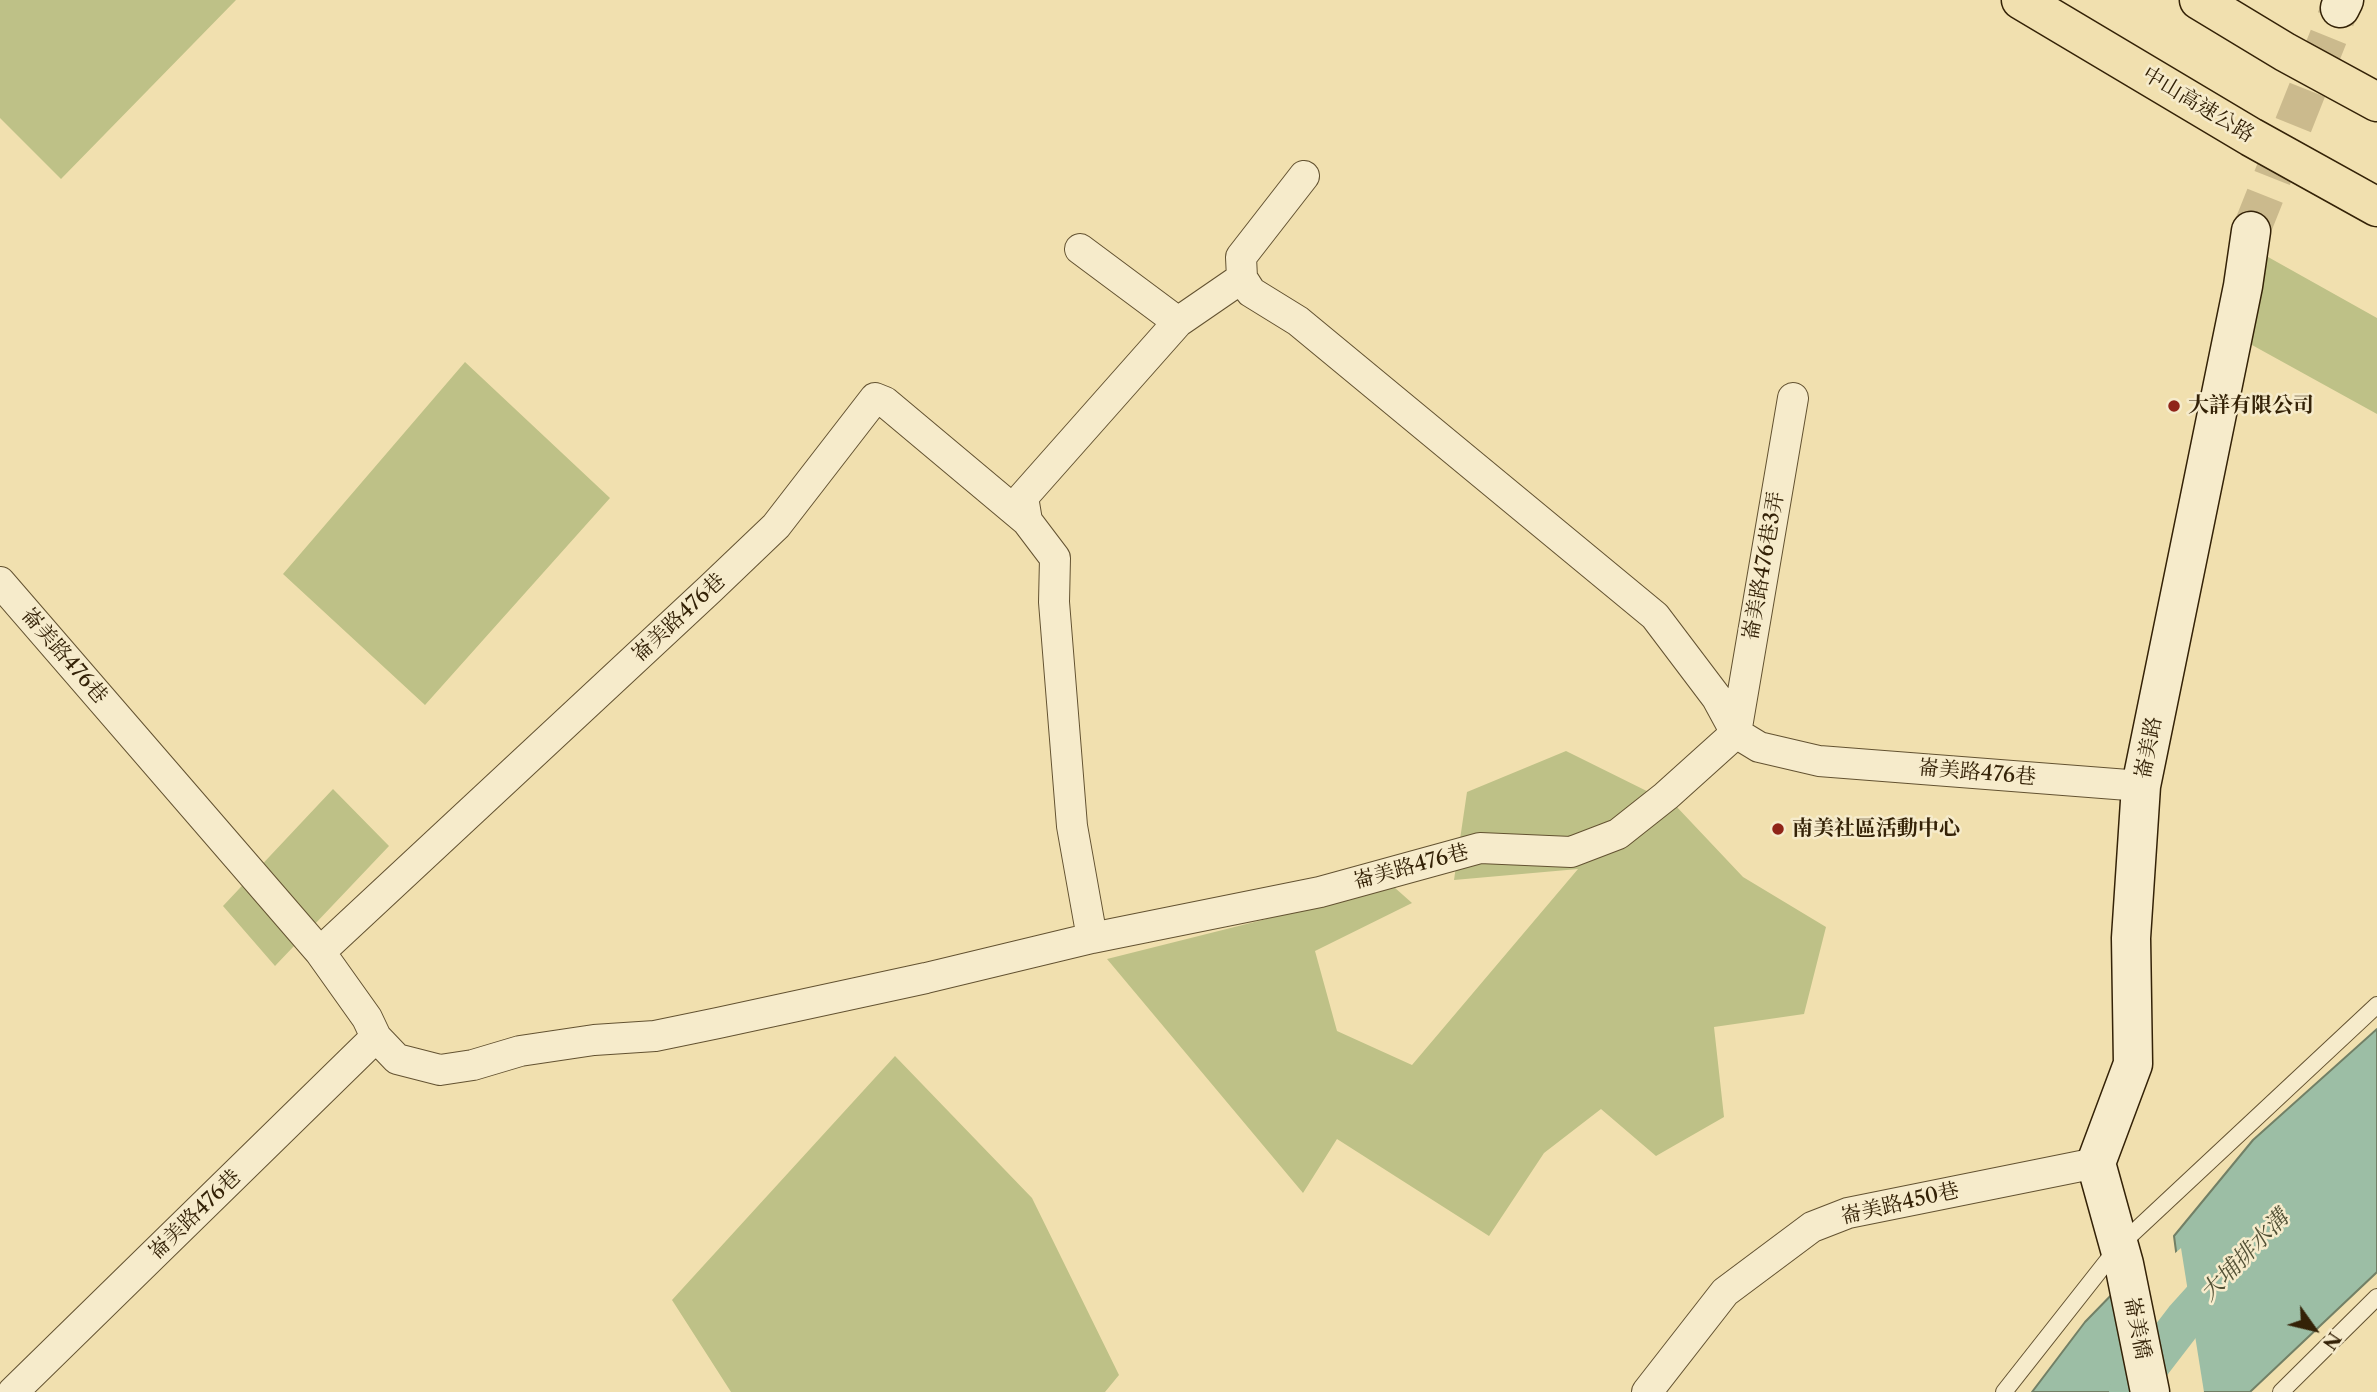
<!DOCTYPE html>
<html>
<head>
<meta charset="utf-8">
<style>
  body { margin:0 }
  #map { position:relative; width:2377px; height:1392px; overflow:hidden; background:#f1e0af; font-family:"Libre Caslon Text",serif }
  canvas { display:block }
  .north { position:absolute; left:2279px; top:1294px; width:70px; height:70px; -webkit-text-stroke:5px #f6ebcb; paint-order:stroke; rotate:124deg; font-size:19px; font-weight:700; line-height:28px; text-align:center; color:#342207 }
  .north::after { content:''; display:block; margin:auto; width:24px; height:32px; background:#342207; clip-path:polygon(50% 0,100% 100%,50% 72%,0 100%) }
</style>
</head>
<body>
<div id="map">
<canvas width="2377" height="1392"></canvas>
<div class="north">N</div>
</div>
<script>
const ctx = document.querySelector('canvas').getContext('2d');
ctx.lineJoin = 'round';
function fillPath(path, color) { ctx.fillStyle = color; ctx.fill(path, 'evenodd'); }
const toPath = rows => new Path2D(rows.map(r => 'M' + r).join(''));
function trace(path, color, width, dash) { ctx.strokeStyle = color; ctx.lineWidth = width; ctx.lineCap = dash ? 'butt' : 'round'; ctx.setLineDash(dash || []); ctx.stroke(path); }
function label(font, color, halo, rows, align = 'center') {
  ctx.font = font + ' "Libre Caslon Text","Noto Serif TC",serif'; ctx.lineWidth = 5; ctx.setLineDash([]); ctx.textBaseline = 'middle'; ctx.strokeStyle = halo; ctx.fillStyle = color; for (const [text, x, y, turn = 0] of rows) {
    ctx.save(); ctx.translate(x, y); ctx.rotate((+turn || 0) * Math.PI / 180); ctx.textAlign = isNaN(turn) ? turn : align; if (halo) ctx.strokeText(text, 0, 0); ctx.fillText(text, 0, 0); ctx.restore();
  }
}
const green = toPath([
  [0,0,236,0,61,179,0,118],
  [2252,248,2377,318,2377,414,2223,329],
  [465,362,610,498,425,705,283,574],
  [1566,751,1675,805,1743,877,1826,927,1804,1014,1714,1027,1724,1117,1656,1156,1601,1109,1544,1153,1489,1236,1337,1139,1303,1193,1107,959,1394,887,1412,903,1315,951,1337,1031,1412,1065,1578,869,1454,880,1467,792],
  [333,789,389,846,275,966,223,906],
  [895,1056,1032,1198,1119,1375,1105,1392,731,1392,672,1300]
]);
const water = toPath([
  [2377,1029,2377,1272,2250,1392,2198,1392,2185,1319,2174,1236,2253,1140,2377,1029],
  [2123,1283,2141,1392,2032,1392,2085,1322,2123,1283]
]);
const pier = toPath([
  [2181,1248,2204,1392,2194,1392,2181,1319,2173,1255]
]);
const canal = toPath([
  [2129,1392,2185,1319,2222,1278]
]);
const secondaryTunnel = toPath([
  [2251,231,2340,8]
]);
const lane = toPath([
  [2004,1392,2119,1246,2377,1005],
  [2281,1392,2377,1297]
]);
const street = toPath([
  [1304,176,1241,257,1242,278,1251,292,1298,321,1655,616,1717,698,1736,733],
  [1080,249,1178,322],
  [0,582,320,952,367,1018,376,1037,397,1059,440,1070,473,1065,520,1051,594,1040,655,1036,718,1023,926,978,1092,938,1320,892,1480,848,1571,852,1618,834,1666,796,1736,733,1759,747,1819,761,2141,786],
  [1736,733,1793,398],
  [1092,938,1072,826,1054,602,1055,558,1027,521,1023,497,1178,322,1242,278],
  [320,952,710,589,776,526,875,398,885,402,1027,521],
  [13,1392,376,1037],
  [1647,1392,1725,1292,1812,1227,1848,1213,2096,1163]
]);
const secondary = toPath([
  [2340,8,2344,0],
  [2150,1392,2124,1264,2096,1163,2133,1064,2131,938,2141,786,2243,286,2251,231]
]);
const highway = toPath([
  [2021,0,2251,137,2377,207],
  [2199,0,2285,52,2377,102]
]);
const markers = [
  [2174,406,7,"#8f2418"],
  [1778,829,7,"#8f2418"]
];
const streetNames = [
  ["中山高速公路",2198,105,31],
  ["崙美路476巷3弄",1764,566,-80],
  ["崙美路476巷",679,618,-43],
  ["崙美路476巷",64,656,49],
  ["崙美路",2149,748,-79],
  ["崙美路476巷",1977,773,5],
  ["崙美路476巷",1411,867,-15],
  ["崙美路450巷",1900,1204,-13],
  ["崙美路476巷",195,1215,-44],
  ["崙美橋",2137,1328,79]
];
const poiNames = [
  ["大詳有限公司",2188,406],
  ["南美社區活動中心",1792,829]
];
const waterNames = [
  ["大埔排水溝",2245,1256,-46]
];
fillPath(green, '#bec187');
fillPath(water, '#9cbea5');
trace(water, '#728066', 2);
fillPath(pier, '#f1e0af');
trace(canal, '#9cbea5', 40);
trace(secondaryTunnel, '#cbba8d', 38, [38, 19]);
trace(lane, '#635231', 18);
trace(street, '#635231', 32);
trace(secondary, '#342207', 41);
trace(highway, '#342207', 41);
trace(lane, '#f6ebcb', 16);
trace(street, '#f6ebcb', 30);
trace(secondary, '#f6ebcb', 38);
trace(highway, '#f1e0af', 38);
for (const [x, y, r, color] of markers) { const dot = new Path2D(); dot.arc(x, y, r, 0, 2 * Math.PI); ctx.fillStyle = color; ctx.fill(dot); trace(dot, '#f6ebcb', 2.5); }
label('21px', '#342207', '#f6ebcb', streetNames);
label('bold 21px', '#342207', '#f6ebcb', poiNames, 'left');
label('italic 23px', '#535136', '#f6ebcb', waterNames);
</script>
</body>
</html>
